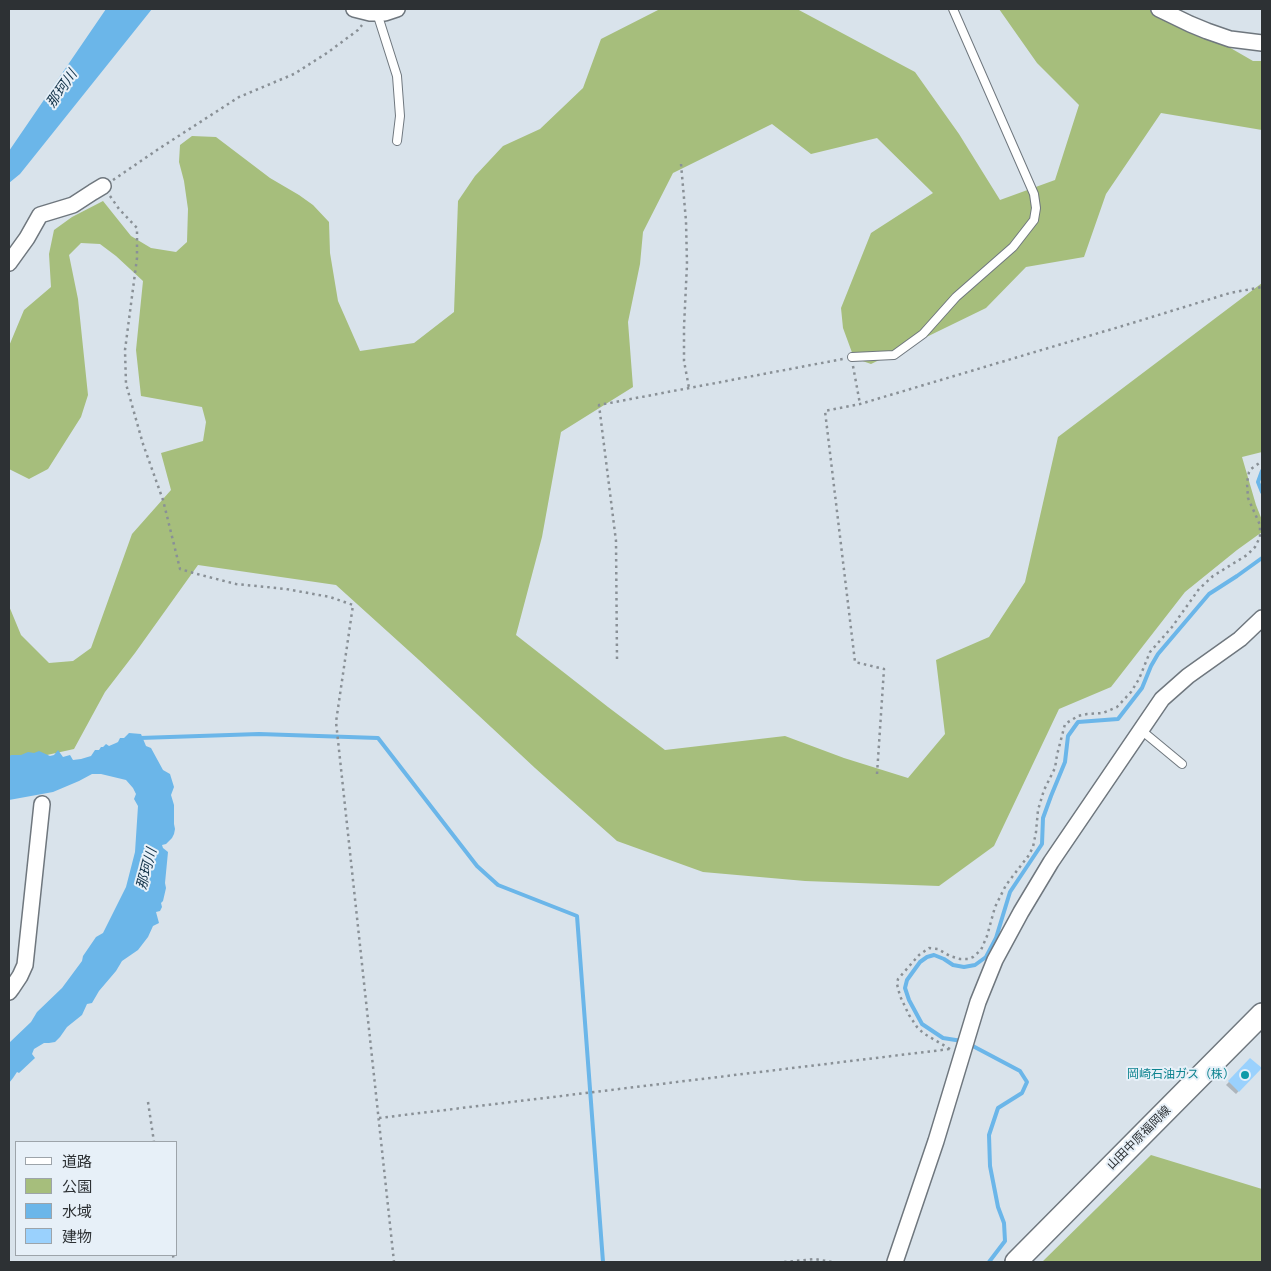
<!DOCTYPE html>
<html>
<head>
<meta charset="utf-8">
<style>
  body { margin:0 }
  #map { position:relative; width:1271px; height:1271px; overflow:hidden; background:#d9e3eb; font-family:"Open Sans","Noto Sans JP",sans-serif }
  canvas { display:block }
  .frame { position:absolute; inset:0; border:10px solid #2d3134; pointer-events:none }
  .legend { position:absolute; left:15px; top:1141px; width:162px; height:115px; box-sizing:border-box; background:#e7f0f8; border:1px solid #9da4aa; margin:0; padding:6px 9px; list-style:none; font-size:15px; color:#2d3134 }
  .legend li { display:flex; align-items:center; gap:10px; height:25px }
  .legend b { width:25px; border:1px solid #9da4aa }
</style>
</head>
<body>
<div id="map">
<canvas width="1271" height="1271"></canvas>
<div class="frame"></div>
<ul class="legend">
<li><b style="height:6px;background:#fff"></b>道路</li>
<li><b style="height:14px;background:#a6be7c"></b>公園</li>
<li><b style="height:14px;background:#6bb6e9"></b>水域</li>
<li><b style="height:14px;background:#9ad1fd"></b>建物</li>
</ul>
</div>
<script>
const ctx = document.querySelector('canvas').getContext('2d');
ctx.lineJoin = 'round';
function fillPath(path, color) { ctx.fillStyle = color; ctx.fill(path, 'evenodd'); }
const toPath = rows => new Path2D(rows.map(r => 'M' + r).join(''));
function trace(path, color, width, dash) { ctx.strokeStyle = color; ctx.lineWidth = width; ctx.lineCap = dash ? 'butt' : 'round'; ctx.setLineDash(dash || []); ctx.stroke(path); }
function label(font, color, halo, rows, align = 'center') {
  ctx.font = font + ' "Open Sans","Noto Sans JP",sans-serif'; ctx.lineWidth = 4; ctx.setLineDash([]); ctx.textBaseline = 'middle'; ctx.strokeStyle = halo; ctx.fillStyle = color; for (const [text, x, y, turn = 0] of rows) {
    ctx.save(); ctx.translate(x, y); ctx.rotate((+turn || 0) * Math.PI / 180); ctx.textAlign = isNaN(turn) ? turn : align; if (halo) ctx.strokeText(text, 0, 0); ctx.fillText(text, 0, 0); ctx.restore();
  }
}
const green = toPath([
  [660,9,797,9,915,72,959,134,1000,200,1055,180,1079,105,1037,63,999,9,1163,9,1253,61,1262,61,1262,130,1161,113,1106,194,1084,257,1026,267,986,308,871,364,854,358,843,328,841,308,871,233,933,193,877,138,811,154,772,124,673,173,643,232,640,264,628,322,633,387,561,432,542,537,516,635,608,707,665,750,785,736,844,758,908,778,945,734,936,660,989,637,1025,582,1058,437,1262,283,1262,452,1242,457,1256,505,1262,520,1262,532,1237,550,1185,592,1111,687,1059,709,994,846,939,886,805,881,703,872,617,841,535,768,419,660,336,585,198,565,135,653,105,692,74,749,38,757,9,759,9,606,21,635,49,663,73,661,91,648,132,534,171,490,161,453,203,441,206,422,202,407,141,396,136,350,143,281,116,256,100,244,81,243,69,255,78,299,88,395,81,417,48,469,29,479,9,469,9,346,24,310,51,287,49,254,54,230,72,217,103,201,131,236,151,248,176,252,187,242,188,209,184,181,179,162,180,145,192,136,216,137,270,178,299,195,313,205,329,222,330,253,338,301,360,351,414,343,454,312,458,201,475,176,503,146,540,129,583,88,601,39],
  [1151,1155,1262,1189,1262,1262,1042,1262]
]);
const water = toPath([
  [106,9,152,9,20,174,9,183,9,151],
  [129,733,141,734,146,746,151,748,163,770,170,774,174,787,171,795,174,805,174,824,175,829,174,834,172,838,166,844,162,845,163,848,168,852,165,883,166,888,163,901,161,903,162,907,160,911,156,912,159,923,153,926,148,937,138,950,122,961,116,971,99,991,92,1003,87,1004,82,1015,67,1027,60,1037,55,1042,49,1043,44,1043,34,1049,32,1054,35,1058,19,1073,17,1072,13,1078,9,1083,9,1043,31,1022,37,1012,62,988,82,961,83,956,96,937,103,933,126,887,135,852,138,806,134,799,136,794,133,788,126,780,101,774,92,774,79,781,53,792,9,800,9,757,11,755,21,755,28,752,34,753,39,751,50,756,54,755,58,750,63,757,70,755,73,760,81,759,91,756,95,750,99,750,101,747,103,747,106,744,109,746,116,743,118,742,120,738,124,738]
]);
const shadow = toPath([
  [1250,1060,1260,1068,1236,1094,1226,1085]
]);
const stream = toPath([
  [1262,471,1258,482,1262,492],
  [139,740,140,738,259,734,378,738,477,866,498,885,577,916,603,1262],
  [962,1041,943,1038,922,1024,909,1000,905,988,907,980,920,962,927,957,934,955,944,959,953,965,964,967,975,965,986,957,996,938,1010,892,1042,844,1043,818,1051,796,1065,762,1068,736,1078,722,1118,719,1142,688,1151,666,1158,654,1209,594,1237,576,1262,558],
  [969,1044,1020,1071,1027,1082,1022,1093,998,1108,989,1135,990,1166,998,1207,1004,1223,1005,1241,989,1262]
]);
const building = toPath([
  [1250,1058,1262,1068,1239,1092,1228,1081]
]);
const path = toPath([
  [681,164,686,221,687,264,684,327,684,361,689,388],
  [113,180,160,148,239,97,294,74,327,53,358,30,362,25],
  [110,196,119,209,137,228,137,258,125,350,126,384,143,444,163,500,180,569,197,574,236,584,286,589,330,597,353,605,336,722,394,1262],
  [853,366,860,404],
  [617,659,616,541,599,405,843,359],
  [877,774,884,669,855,662,825,411,860,404,1129,324,1230,293,1262,287],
  [950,1049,923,1033,917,1027,909,1015,900,996,897,984,898,979,919,955,929,948,938,949,950,956,960,959,968,959,973,957,981,950,987,936,995,907,1006,885,1029,855,1033,847,1036,832,1038,810,1044,790,1055,768,1057,755,1065,724,1078,716,1087,714,1103,713,1117,707,1131,692,1139,679,1150,652,1172,627,1199,589,1213,576,1247,555,1255,547,1260,537,1260,525,1248,498,1247,483,1249,472,1251,469,1262,461],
  [148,1102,154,1142],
  [379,1118,950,1049],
  [173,1255,174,1262],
  [784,1262,815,1259,832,1262]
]);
const lane = toPath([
  [377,13,397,76,400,116,397,141],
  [852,357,894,355,923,334,956,297,1013,247,1034,220,1036,208,1034,194,953,9],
  [1141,730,1182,764]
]);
const street = toPath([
  [354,9,370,13,385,13,397,9],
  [1159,9,1190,24,1207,31,1230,39,1262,43],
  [9,263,27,238,40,215,73,205,93,192,103,186],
  [9,992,12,988,20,976,25,965,42,804],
  [895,1262,936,1141,978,1002,995,960,1021,912,1051,862,1162,699,1188,676,1240,639,1262,618]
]);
const secondary = toPath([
  [1016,1262,1262,1014]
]);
const markers = [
  [1245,1075,5,"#0f9aa8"]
];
const cultureNames = [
  ["岡崎石油ガス（株）",1235,1075]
];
const streetNames = [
  ["山田中原福岡線",1139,1138,-45]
];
const waterNames = [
  ["那珂川",62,89,-55],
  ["那珂川",147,869,-75]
];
fillPath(green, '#a6be7c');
fillPath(water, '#6bb6e9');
fillPath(shadow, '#0003');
trace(stream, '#6bb6e9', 4);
fillPath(building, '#9ad1fd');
trace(lane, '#6f777e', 10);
trace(street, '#6f777e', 18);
trace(secondary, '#6f777e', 24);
trace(path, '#899096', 2.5, [2.5, 4]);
trace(lane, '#fff', 8);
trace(street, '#fff', 15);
trace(secondary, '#fff', 21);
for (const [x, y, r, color] of markers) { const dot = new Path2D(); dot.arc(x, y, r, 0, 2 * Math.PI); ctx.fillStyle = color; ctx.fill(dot); trace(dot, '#e7f0f8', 2); }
label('12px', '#0d838f', '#e7f0f8', cultureNames, 'right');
label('12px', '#2d3134', '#e7f0f8', streetNames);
label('italic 14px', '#133349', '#e7f0f8', waterNames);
</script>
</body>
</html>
